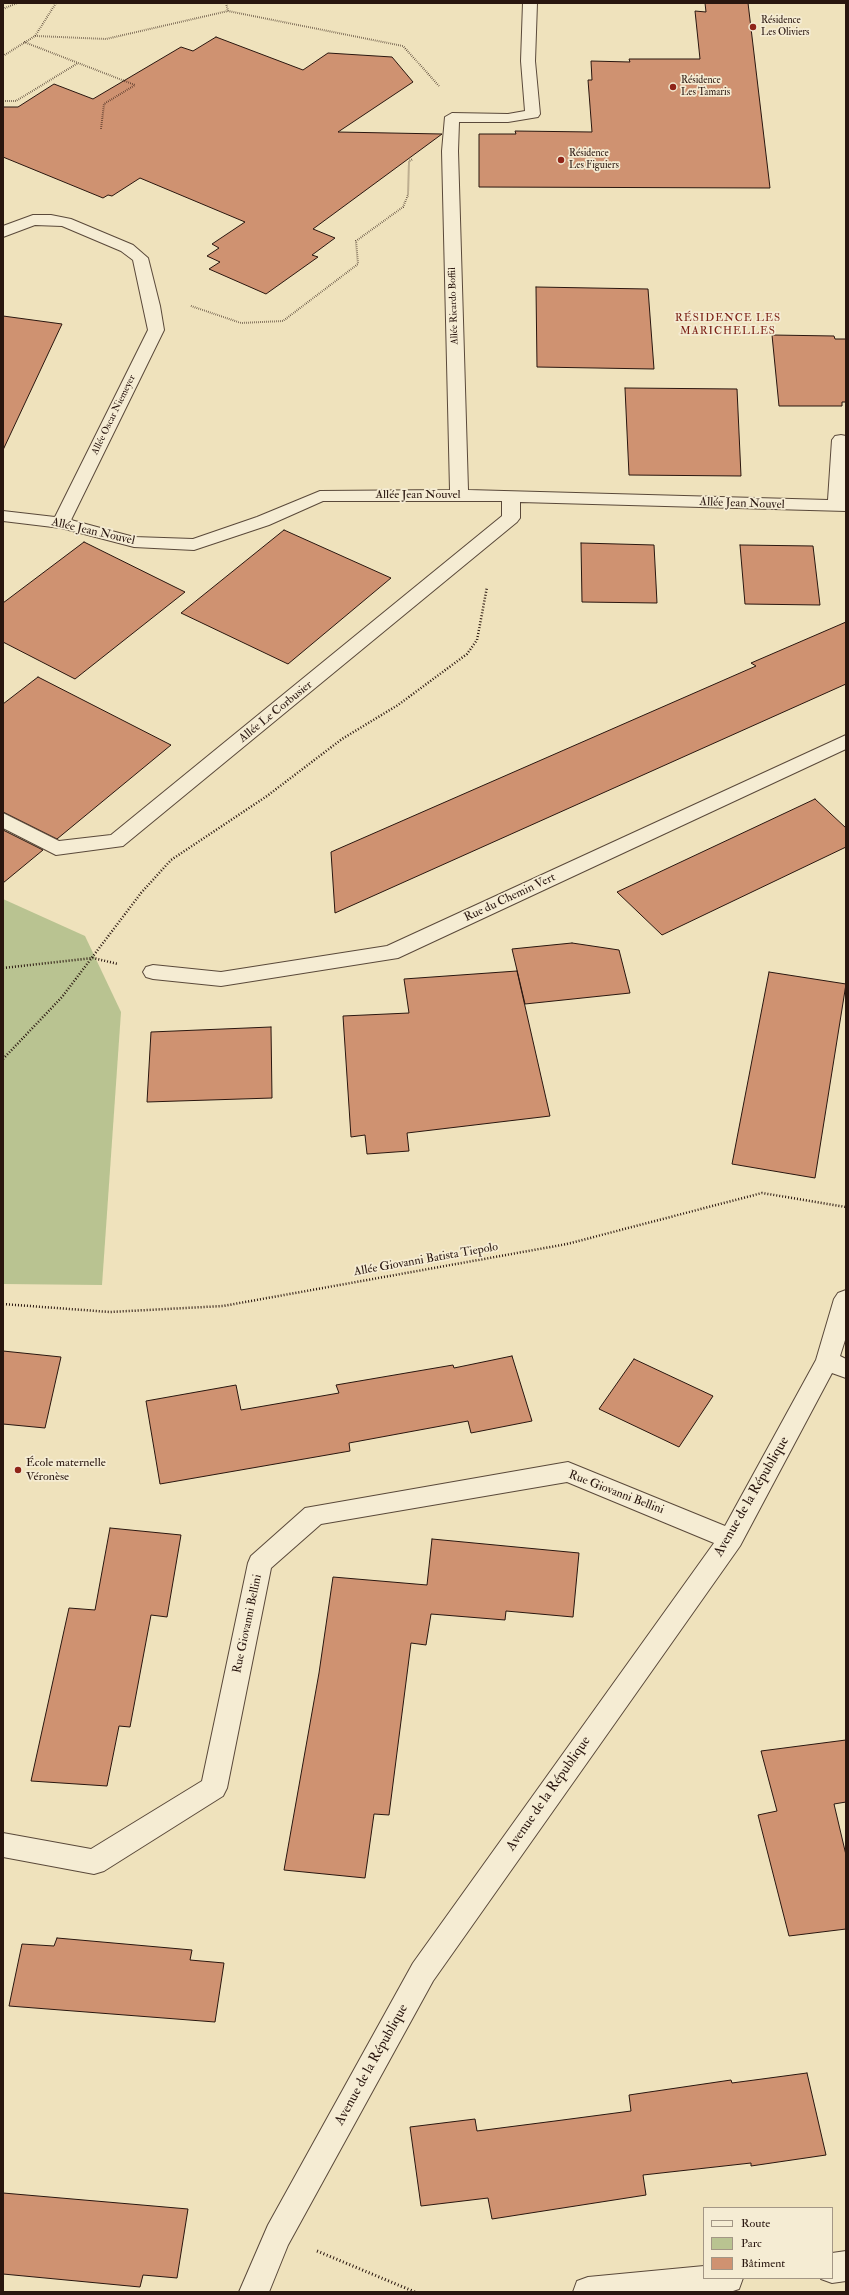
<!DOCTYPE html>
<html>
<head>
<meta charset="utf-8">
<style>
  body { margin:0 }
  #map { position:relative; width:849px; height:2295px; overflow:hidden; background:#efe2bc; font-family:"IM FELL Double Pica",serif }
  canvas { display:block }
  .frame { position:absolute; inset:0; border:4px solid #29160f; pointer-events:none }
  .legend { position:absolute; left:703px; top:2207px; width:130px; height:72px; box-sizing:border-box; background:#f5ecd3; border:1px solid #a39685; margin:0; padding:5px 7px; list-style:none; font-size:12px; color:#29160f }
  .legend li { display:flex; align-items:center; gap:8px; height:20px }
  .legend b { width:20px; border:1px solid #a39685 }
</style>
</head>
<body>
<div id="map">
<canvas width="849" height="2295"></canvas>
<div class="frame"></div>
<ul class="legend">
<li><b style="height:5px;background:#f5ecd3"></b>Route</li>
<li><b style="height:11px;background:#b9c391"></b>Parc</li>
<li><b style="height:11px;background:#cf9271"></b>Bâtiment</li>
</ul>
</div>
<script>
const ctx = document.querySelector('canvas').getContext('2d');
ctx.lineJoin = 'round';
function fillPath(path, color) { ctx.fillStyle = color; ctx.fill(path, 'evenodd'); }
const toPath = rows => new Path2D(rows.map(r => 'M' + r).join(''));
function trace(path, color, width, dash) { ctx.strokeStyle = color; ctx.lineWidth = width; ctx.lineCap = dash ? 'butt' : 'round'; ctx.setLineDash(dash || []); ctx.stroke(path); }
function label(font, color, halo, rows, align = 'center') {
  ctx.font = font + ' "IM FELL Double Pica",serif'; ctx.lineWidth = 3.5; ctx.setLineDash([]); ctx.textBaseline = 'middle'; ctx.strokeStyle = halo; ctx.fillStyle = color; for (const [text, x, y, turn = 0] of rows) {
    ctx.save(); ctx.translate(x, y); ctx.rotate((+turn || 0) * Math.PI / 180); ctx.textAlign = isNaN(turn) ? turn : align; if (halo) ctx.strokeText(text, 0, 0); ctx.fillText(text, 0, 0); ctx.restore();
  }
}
const green = toPath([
  [3,899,85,936,121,1012,102,1285,3,1284]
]);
const building = toPath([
  [705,3,748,3,770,188,479,187,479,134,516,134,515,131,592,132,588,80,592,80,591,61,630,62,629,59,700,59,695,11,706,12,705,3],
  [216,37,303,70,328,53,392,57,413,82,338,132,442,134,313,229,335,238,312,255,318,257,266,294,209,269,220,262,207,256,219,248,212,244,245,222,140,178,112,196,108,195,103,198,3,157,3,107,18,107,54,84,93,99,181,47,193,51,216,37],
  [536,287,648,289,654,369,537,367,536,287],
  [3,316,62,324,3,450,3,316],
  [772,335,834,336,835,339,846,339,846,402,842,402,842,406,779,406,772,335],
  [625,388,737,389,741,476,629,475,625,388],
  [284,530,391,578,288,664,181,613,284,530],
  [84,542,185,592,75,679,3,642,3,603,84,542],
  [581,543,654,545,657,603,582,602,581,543],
  [740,545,813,546,820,605,745,604,740,545],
  [846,622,846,684,335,913,331,852,756,666,751,663,846,622],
  [38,677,171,745,57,839,3,812,3,704,38,677],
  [815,799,846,828,846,847,662,935,617,892,815,799],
  [3,830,43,850,3,883,3,830],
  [572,943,619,950,630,993,525,1004,512,949,572,943],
  [517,971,550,1116,407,1133,409,1151,367,1154,365,1135,351,1137,343,1016,409,1013,404,979,517,971],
  [769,972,846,984,815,1178,732,1164,769,972],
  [271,1027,272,1098,147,1102,151,1032,271,1027],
  [3,1351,61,1357,45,1428,3,1424,3,1351],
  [512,1356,532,1421,471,1433,468,1421,349,1443,350,1451,160,1484,146,1401,236,1385,241,1410,339,1393,336,1385,453,1365,454,1368,512,1356],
  [634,1359,713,1396,679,1447,599,1409,634,1359],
  [110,1528,181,1535,167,1617,151,1615,130,1727,119,1726,107,1786,31,1781,69,1608,95,1610,110,1528],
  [432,1539,579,1553,573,1617,506,1611,505,1620,431,1614,426,1645,411,1643,389,1815,374,1814,365,1878,284,1870,319,1673,333,1577,427,1585,432,1539],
  [846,1740,846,1802,834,1804,846,1855,846,1929,789,1936,758,1815,777,1811,761,1751,846,1740],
  [57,1938,192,1950,190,1960,224,1963,215,2022,9,2006,22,1944,54,1946,57,1938],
  [807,2073,826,2155,751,2166,751,2163,643,2175,646,2195,492,2219,488,2198,421,2206,410,2127,475,2119,477,2131,555,2121,631,2111,629,2095,731,2080,732,2083,807,2073],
  [3,2193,188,2209,177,2278,143,2275,140,2287,3,2274,3,2193]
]);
const pathFar2 = toPath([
  [226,3,228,11],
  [3,9,17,3],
  [35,36,106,39,228,11,403,46,440,87],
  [24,42,135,85,104,104,101,129],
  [3,56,35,36,56,3],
  [3,101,16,101,78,63],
  [191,306,241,323,283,321,358,264,356,241,403,207,408,195,409,161,413,159]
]);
const pathFar1 = toPath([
  [3,968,93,958,118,964],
  [3,1059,62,997,141,893,171,860,267,796,342,739,398,705,467,654,477,640,487,587],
  [3,1304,110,1312,223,1306,567,1244,762,1193,846,1207]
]);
const path = toPath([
  [317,2251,415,2292]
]);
const minor = toPath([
  [523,3,537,3,535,61,540,114,538,117,508,122,459,122,458,151,468,490,828,500,832,440,835,436,841,435,846,436,846,511,520,502,520,518,517,522,123,846,56,855,3,828,3,813,59,841,111,835,502,516,502,501,323,501,269,525,194,550,134,547,61,528,3,521,3,511,55,517,148,330,133,260,121,251,62,226,35,225,3,237,3,226,33,215,51,215,71,219,133,245,148,258,160,306,164,330,71,520,134,537,193,539,257,517,320,491,450,490,442,151,445,117,452,113,508,114,525,111,521,61,523,3],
  [846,735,846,749,398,958,221,986,153,979,146,977,143,972,146,967,153,965,221,972,387,946,846,735],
  [846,1290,846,1337,840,1356,846,1359,846,1378,832,1373,740,1546,433,1981,288,2245,269,2292,239,2292,268,2225,413,1963,714,1543,567,1482,321,1524,271,1568,227,1788,223,1796,104,1871,94,1874,3,1857,3,1833,91,1849,202,1781,248,1563,251,1556,305,1508,568,1462,725,1526,816,1360,834,1299,838,1293,846,1290],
  [846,2251,846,2281,832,2283,821,2279,832,2278,832,2253,846,2251],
  [704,2266,704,2278,743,2278,739,2289,730,2292,573,2292,577,2281,588,2277,704,2266]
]);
const markers = [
  [753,27,4,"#8f2418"],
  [673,87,4,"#8f2418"],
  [561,160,4,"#8f2418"],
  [18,1470,4,"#8f2418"]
];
const farPoinames = [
  ["Résidence",761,21],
  ["Les Oliviers",761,33],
  ["Résidence",681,81],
  ["Les Tamaris",681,93],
  ["Résidence",569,154],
  ["Les Figuiers",569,166]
];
const farStreetnames = [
  ["Allée Ricardo Boffil",454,306,-92],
  ["Allée Oscar Niemeyer",114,415,-64]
];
const farNeighbourhoodnames = [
  ["RÉSIDENCE LES",728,319],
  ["MARICHELLES",728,332]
];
const streetNames = [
  ["Allée Jean Nouvel",418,495],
  ["Allée Jean Nouvel",742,504,2],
  ["Allée Jean Nouvel",93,532,13],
  ["Allée Le Corbusier",276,712,-39],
  ["Rue du Chemin Vert",510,898,-25],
  ["Allée Giovanni Batista Tiepolo",426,1260,-10],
  ["Rue Giovanni Bellini",616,1493,21],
  ["Rue Giovanni Bellini",248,1624,-78]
];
const poiNames = [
  ["École maternelle",26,1463],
  ["Véronèse",26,1477]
];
const nearStreetnames = [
  ["Avenue de la République",752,1497,-60],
  ["Avenue de la République",549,1794,-55],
  ["Avenue de la République",372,2065,-61]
];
fillPath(green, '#b9c391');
fillPath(building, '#cf9271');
trace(building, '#29160f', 1);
trace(minor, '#5a493a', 2);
trace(pathFar2, '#29160f', 2, [0.5, 1.5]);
trace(pathFar1, '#29160f', 2.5, [1, 2]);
trace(path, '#29160f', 3, [1, 2.5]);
fillPath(minor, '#f5ecd3');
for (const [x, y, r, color] of markers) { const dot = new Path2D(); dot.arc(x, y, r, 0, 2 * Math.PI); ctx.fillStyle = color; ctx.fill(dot); trace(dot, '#f5ecd3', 1.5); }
label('10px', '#29160f', '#f5ecd3', farPoinames, 'left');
label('10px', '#29160f', '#f5ecd3', farStreetnames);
ctx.letterSpacing = '1px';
label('11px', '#7a1f14', '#f5ecd3', farNeighbourhoodnames);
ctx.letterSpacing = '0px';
label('12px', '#29160f', '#f5ecd3', streetNames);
label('12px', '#29160f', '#f5ecd3', poiNames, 'left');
label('14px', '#29160f', '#f5ecd3', nearStreetnames);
</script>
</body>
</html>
